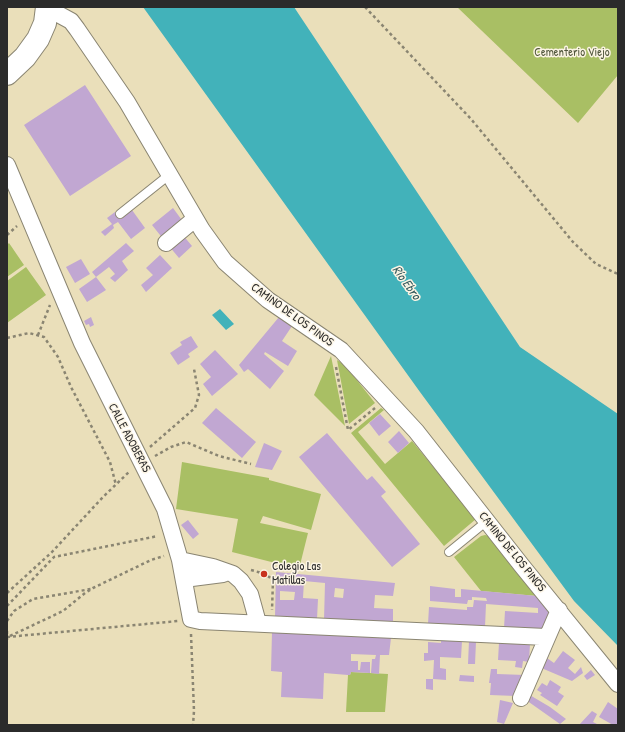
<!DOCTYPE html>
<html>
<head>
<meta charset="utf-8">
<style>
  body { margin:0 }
  #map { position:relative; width:625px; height:732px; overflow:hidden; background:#eadfba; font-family:"Patrick Hand",sans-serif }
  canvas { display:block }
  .frame { position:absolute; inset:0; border:8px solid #2b2b2b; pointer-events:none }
</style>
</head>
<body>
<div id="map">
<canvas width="625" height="732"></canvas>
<div class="frame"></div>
</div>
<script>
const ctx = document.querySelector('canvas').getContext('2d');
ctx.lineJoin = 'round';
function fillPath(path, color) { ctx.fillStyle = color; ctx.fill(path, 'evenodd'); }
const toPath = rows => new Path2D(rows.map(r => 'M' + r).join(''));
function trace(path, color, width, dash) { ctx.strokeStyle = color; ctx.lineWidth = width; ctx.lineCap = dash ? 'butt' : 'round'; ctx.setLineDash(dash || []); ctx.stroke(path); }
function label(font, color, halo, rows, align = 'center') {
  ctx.font = font + ' "Patrick Hand",sans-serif'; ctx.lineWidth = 3; ctx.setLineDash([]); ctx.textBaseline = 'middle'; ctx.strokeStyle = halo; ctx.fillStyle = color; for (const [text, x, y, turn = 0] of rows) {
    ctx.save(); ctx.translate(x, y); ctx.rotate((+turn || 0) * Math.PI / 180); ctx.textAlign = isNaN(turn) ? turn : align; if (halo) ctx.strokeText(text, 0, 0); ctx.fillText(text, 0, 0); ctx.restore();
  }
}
const green = toPath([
  [457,7,618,7,618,75,578,123],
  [9,243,24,265,7,277,7,245],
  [26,267,46,295,7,323,7,281],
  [331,356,345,426,314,395],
  [337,360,345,365,375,403,349,424],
  [381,408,384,410,358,432,385,464,412,441,476,519,444,546,351,433],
  [182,462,269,478,269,480,321,494,311,530,263,516,260,523,308,533,299,569,232,552,238,519,176,509],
  [485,535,489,536,537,596,481,591,454,557,481,536],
  [351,672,388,674,385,712,346,712,348,675,350,675]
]);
const water = toPath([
  [143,7,294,7,520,347,618,414,618,646,574,601,420,392],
  [220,309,234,324,226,330,212,315]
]);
const building = toPath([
  [85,85,131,156,70,196,24,125],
  [173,208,184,223,164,240,152,225],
  [132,210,145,228,131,239,118,222,113,225,114,228,105,236,101,232,112,224,107,218,115,212,121,219],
  [182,234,192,246,179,258,169,246],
  [126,243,134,251,122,261,128,270,115,282,110,278,115,274,109,267,96,277,92,272],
  [160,255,172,268,146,292,141,285,153,275,146,268],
  [81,259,90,274,75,283,66,267],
  [96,277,106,290,87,302,79,289],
  [91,317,94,325,90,327,89,324,86,325,84,321],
  [279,317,292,326,282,341,297,351,288,366,265,352,264,354,284,371,270,389,248,369,244,372,239,365],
  [191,336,198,347,188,354,190,357,178,365,170,353,182,345,180,342],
  [215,350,238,374,212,396,203,384,211,377,200,364],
  [216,408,256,442,242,458,202,423],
  [380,414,391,426,379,436,369,423],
  [399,431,409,443,398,453,388,442],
  [327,433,367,480,372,476,386,492,381,496,420,544,392,567,299,457],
  [264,443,282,451,272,470,255,467],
  [188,520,199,534,193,539,181,525],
  [276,572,395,583,393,596,375,595,374,608,393,609,393,622,324,620,325,583,304,581,303,598,318,599,317,619,275,617],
  [335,588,344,589,343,598,334,597],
  [280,591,295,592,294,600,280,600],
  [430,586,455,589,455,597,461,597,461,589,537,596,551,614,546,630,504,628,505,611,538,613,538,608,486,604,485,627,428,624,429,607,467,610,467,607,473,607,474,600,487,601,486,598,472,597,472,600,468,600,467,604,430,601],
  [272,632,391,638,389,655,380,655,379,674,371,673,372,659,375,659,376,655,351,654,351,661,358,661,358,670,360,670,361,662,370,662,370,673,351,672,350,675,348,675,324,673,323,699,281,697,282,672,271,671],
  [441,640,462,641,461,658,440,657,440,668,446,669,446,680,433,679,434,660,424,661,424,653,428,653,428,642,441,643],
  [469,641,476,642,475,664,468,664],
  [499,643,530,644,529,662,523,661,522,668,515,667,516,661,498,660],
  [563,651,575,660,568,668,575,674,581,667,583,673,572,681,539,667,544,656,554,663],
  [491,669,497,669,497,674,525,675,516,696,490,695,491,683,489,683],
  [591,670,595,675,587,680,584,676],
  [460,675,474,676,474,682,459,681],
  [426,679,433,679,433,690,426,689],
  [550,680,561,687,558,692,564,696,557,706,540,695,542,693,537,690,542,683,547,686],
  [528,694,550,707,566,719,560,724,526,700],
  [500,700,513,703,504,724,497,722],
  [608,702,618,709,618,725,613,725,599,717],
  [592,711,597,714,593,722,599,725,579,725]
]);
const path = toPath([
  [365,7,471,119,573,242,596,264,618,274],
  [7,235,17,226],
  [38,335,50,305],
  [7,338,29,333,44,337,58,357,71,387,110,462,116,485],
  [336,367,348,430,375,408],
  [150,447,195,408,199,395,194,369],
  [155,456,171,447,186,442,219,456,251,464],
  [251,570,265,574,273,580,272,610],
  [7,593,52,552,103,497,130,471],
  [7,606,54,557,158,536],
  [7,621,14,611,33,599,91,589],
  [7,631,7,641],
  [191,634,194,711,193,725],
  [10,636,63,611,85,593,93,588,151,560,164,556],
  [7,637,178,621]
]);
const lane = toPath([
  [120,214,169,175],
  [449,552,487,521]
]);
const street = toPath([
  [47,8,71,21,77,29,127,102,202,230,225,262,268,300,341,350,416,431,522,566,618,684],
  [7,165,82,343,165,509,180,560,191,619,200,621,546,637],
  [166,243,190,223],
  [180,560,213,567,233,574,241,581,250,594,258,623],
  [184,579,223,574],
  [521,698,559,610]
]);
const secondary = toPath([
  [7,74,25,57,38,39,45,23,47,7]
]);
const markers = [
  [264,574,4,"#c8321e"]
];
const parkNames = [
  ["Cementerio Viejo",572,53]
];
const streetNames = [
  ["CAMINO DE LOS PINOS",292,315,36],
  ["CALLE ADOBERAS",129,438,62],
  ["CAMINO DE LOS PINOS",512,552,51]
];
const poiNames = [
  ["Colegio Las",272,567],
  ["Matillas",272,581]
];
const waterNames = [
  ["Río Ebro",406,283,54]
];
fillPath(green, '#a9bf64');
fillPath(water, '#42b2ba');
fillPath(building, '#c1a7d2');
trace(lane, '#8a8572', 10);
trace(street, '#8a8572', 18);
trace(secondary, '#8a8572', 24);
trace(path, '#8a8572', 2.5, [3, 3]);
trace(lane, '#fff', 8);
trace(street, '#fff', 16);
trace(secondary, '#fff', 22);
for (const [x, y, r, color] of markers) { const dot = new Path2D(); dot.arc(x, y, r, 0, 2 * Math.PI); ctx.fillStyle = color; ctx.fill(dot); trace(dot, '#fcf5e5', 1.5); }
label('12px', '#51573c', '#fcf5e5', parkNames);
label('12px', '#2b2b2b', '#fcf5e5', streetNames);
label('12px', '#2b2b2b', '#fcf5e5', poiNames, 'left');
label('italic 13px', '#335a5d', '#fcf5e5', waterNames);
</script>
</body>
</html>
